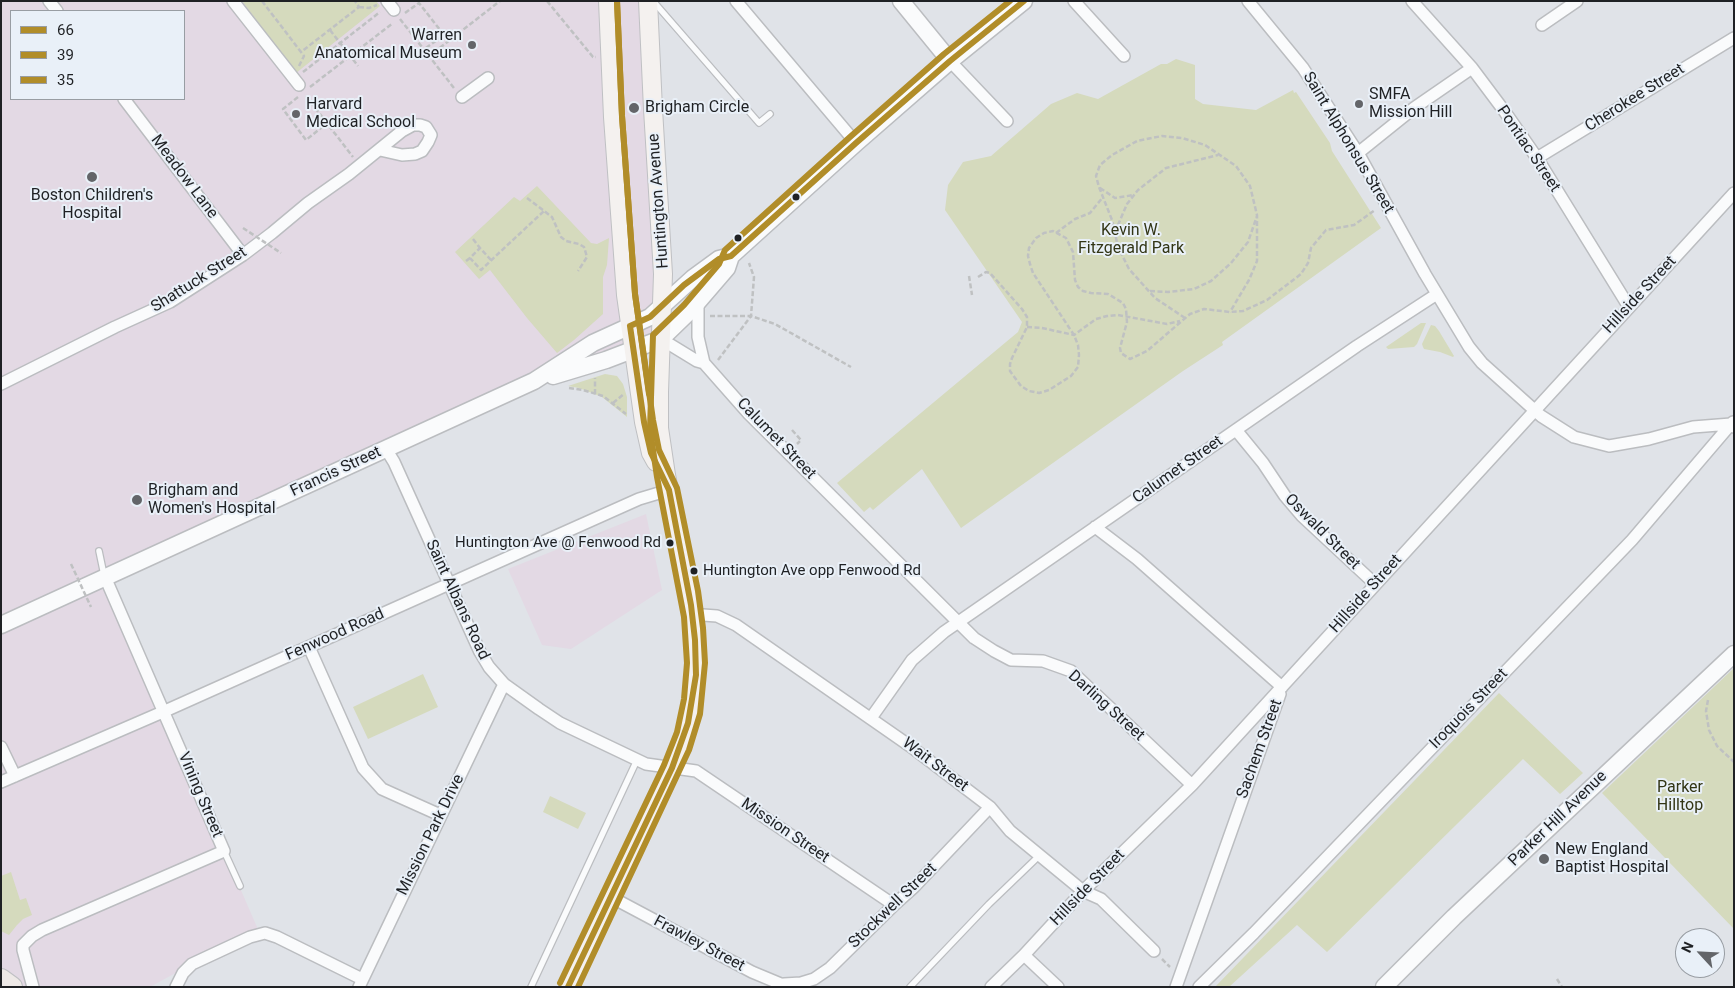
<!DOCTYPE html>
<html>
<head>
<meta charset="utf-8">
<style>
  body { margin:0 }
  #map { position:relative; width:1735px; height:988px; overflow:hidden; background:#e0e3e8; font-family:Roboto,sans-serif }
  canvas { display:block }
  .frame { position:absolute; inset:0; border:2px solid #1f2124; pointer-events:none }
  .legend { position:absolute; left:10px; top:10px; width:175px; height:90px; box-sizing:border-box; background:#e9f0f8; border:1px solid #989da3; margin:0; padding:6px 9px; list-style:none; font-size:15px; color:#1f2124 }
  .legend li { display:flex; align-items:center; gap:10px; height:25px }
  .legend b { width:25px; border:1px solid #989da3 }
  .north { position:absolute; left:1675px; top:928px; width:50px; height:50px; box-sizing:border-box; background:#e9f0f8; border:1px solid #989da3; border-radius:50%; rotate:295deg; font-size:14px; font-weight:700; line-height:20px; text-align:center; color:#1f2124 }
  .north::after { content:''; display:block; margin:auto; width:18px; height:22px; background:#636569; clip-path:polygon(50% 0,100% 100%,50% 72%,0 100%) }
</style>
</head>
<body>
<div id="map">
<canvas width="1735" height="988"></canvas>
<div class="frame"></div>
<ul class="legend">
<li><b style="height:6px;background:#b18d29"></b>66</li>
<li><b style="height:6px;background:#b18d29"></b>39</li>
<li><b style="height:6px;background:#b18d29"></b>35</li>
</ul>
<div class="north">N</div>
</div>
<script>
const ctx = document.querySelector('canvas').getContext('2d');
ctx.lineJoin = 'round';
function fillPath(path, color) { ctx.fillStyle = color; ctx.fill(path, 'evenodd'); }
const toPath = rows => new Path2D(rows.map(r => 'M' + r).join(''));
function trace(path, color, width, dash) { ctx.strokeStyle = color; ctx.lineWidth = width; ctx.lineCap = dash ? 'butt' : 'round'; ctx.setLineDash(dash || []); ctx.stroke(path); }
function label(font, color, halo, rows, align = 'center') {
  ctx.font = font + ' Roboto,sans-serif'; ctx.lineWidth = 4; ctx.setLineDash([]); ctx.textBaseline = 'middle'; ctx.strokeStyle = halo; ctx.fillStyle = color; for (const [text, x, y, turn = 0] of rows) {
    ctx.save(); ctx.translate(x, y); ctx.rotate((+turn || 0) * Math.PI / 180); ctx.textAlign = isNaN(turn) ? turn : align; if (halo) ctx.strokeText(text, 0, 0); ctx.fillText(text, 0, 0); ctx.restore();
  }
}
const education = toPath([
  [1,1,648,1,661,339,534,381,105,577,260,934,192,964,150,987,1,987],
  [11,11,184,11,184,99,11,99],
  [646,514,662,590,571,649,542,645,508,569]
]);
const green = toPath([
  [242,1,376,1,380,6,296,73],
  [1176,59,1195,65,1195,99,1203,104,1256,110,1293,90,1294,93,1296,92,1330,143,1332,151,1381,228,1222,342,1223,345,1183,371,961,528,922,469,873,510,870,507,864,512,837,483,1018,332,1022,322,945,210,948,185,963,162,991,156,1051,104,1077,93,1098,99,1161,64,1167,64],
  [537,186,591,243,597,244,609,238,607,265,603,277,603,314,574,340,557,353,527,318,490,270,479,279,455,252,514,197,520,201],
  [1421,323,1426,323,1417,344,1414,347,1388,349,1386,347],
  [1431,325,1435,326,1439,331,1454,356,1453,357,1440,352,1424,349,1423,347,1422,344],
  [605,374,617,376,623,384,627,397,627,417,602,397,579,388,568,386],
  [1734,668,1734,929,1602,793],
  [423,674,438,707,368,739,353,707],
  [1499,693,1583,773,1560,794,1523,759,1327,952,1297,925,1229,987,1215,987],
  [550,796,586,813,578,829,543,812],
  [11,872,20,900,26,898,32,915,23,919,17,925,9,935,1,931,1,876]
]);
const path = toPath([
  [262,1,301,52,359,7,355,1],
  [547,1,593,57,596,57],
  [359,7,369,8,377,5],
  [405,13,419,3,444,35,423,50],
  [400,19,454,88],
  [330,30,358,66],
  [428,57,500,1],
  [299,66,304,56,301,52],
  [303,72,380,12],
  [310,87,393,23],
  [306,96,353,157],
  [298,97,283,109,306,140,326,124],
  [1100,188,1115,198,1134,195],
  [527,198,552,217,561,237,566,241,579,244,584,247,587,257,578,271],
  [1115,232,1127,204,1138,190,1166,168,1218,155],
  [1056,233,1075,219,1090,213,1103,197],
  [473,239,480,248],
  [491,260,480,248,470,258,481,270,500,252,544,211],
  [466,261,470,258],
  [969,276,972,295],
  [978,277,986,272,990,273,1022,309,1027,317,1027,327,1012,358,1010,364,1010,371,1021,386,1029,391,1039,393,1049,390,1071,376,1078,367,1079,355,1078,345,1074,335,1033,273,1030,264,1028,256,1029,248,1036,238,1044,233,1053,231,1066,238,1073,252,1075,280,1078,287,1083,291,1091,293,1108,294,1123,303,1126,309,1127,322,1120,348,1121,353,1130,359,1147,351,1190,314,1204,309,1230,312,1243,311,1267,300,1301,274,1308,263,1311,248,1326,230,1354,225,1375,210],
  [1150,291,1168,292,1194,289,1211,281,1231,263,1248,242,1257,216],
  [710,316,751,316,775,324,851,367],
  [1185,318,1155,298,1129,269,1118,247,1112,220,1099,187,1096,176,1100,165,1112,155,1137,141,1162,136,1182,138,1205,145,1236,166,1250,186,1257,215,1257,261,1249,280,1230,312],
  [1027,327,1042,328,1074,335,1096,319,1107,316,1118,315,1167,324,1180,321],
  [718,360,751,316,754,277,749,263],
  [569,388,583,390,603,396,626,414],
  [595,394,595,378],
  [613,403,624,394],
  [792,430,801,440,797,444],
  [1708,700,1706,711,1709,730,1717,746,1734,762],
  [1162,959,1170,967],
  [1557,979,1562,987]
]);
const lane = toPath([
  [653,1,759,123,770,114],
  [99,551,104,575],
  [224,851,240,886],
  [531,987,637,760],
  [910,987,989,904,1040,855]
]);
const street = toPath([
  [49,1,57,11],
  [233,1,299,85],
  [387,1,394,10],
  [736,1,856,143],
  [1074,1,1124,56],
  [1248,1,1303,68,1358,153,1425,274,1469,347,1482,363,1541,416,1574,437,1609,446,1649,439,1693,427,1731,424,1733,422],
  [1412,1,1472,68,1505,112,1537,158,1629,307],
  [1542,25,1577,1],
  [950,61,1007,121],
  [462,97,488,78],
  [124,99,243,255],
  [1358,153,1414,108,1472,68],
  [1537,158,1734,38],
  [698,300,698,337,704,363],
  [661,339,697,361,704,363,749,414,974,638,994,651,1011,660,1043,661,1071,671,1192,785],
  [1,384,115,327,170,302,243,255,272,233,308,203,349,174,402,131,413,125,420,125,426,127,431,135,428,142,422,151,415,154,402,155,380,150],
  [1236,430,1263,463,1285,496,1302,516,1375,584],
  [386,449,394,462,480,652,489,667,504,684,539,709,560,723,646,764,696,771,894,905],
  [1095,527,1137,559,1282,687],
  [693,616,703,615,717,616,736,625,910,746,990,807,1010,831,1083,891,1101,899,1154,951],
  [309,647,363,768,382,789,440,815],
  [871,718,912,660,944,632,1357,346,1437,294],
  [1,747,15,776],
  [1,782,165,711,639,499,669,490],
  [611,897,752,972,788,987],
  [1024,955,1058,987],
  [784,984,801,983,814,979,830,968,894,905,914,887,990,807],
  [33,987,23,950,23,945,32,936,42,930,224,851,105,577],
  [176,987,183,973,192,964,250,937,265,933,277,937,362,979],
  [359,987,504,684],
  [991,987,1024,955,1083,891,1192,785,1734,193],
  [1176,987,1280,694],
  [1199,987,1254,933,1632,540,1731,424,1734,427]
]);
const secondary = toPath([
  [901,1,950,61],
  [553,376,606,360,661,339,690,311,727,268,731,256],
  [1,625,534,381,593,343,650,317,693,278,719,259,731,256,856,143,950,61,1024,1],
  [1384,987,1454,917,1734,654]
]);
const primary = toPath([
  [608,1,613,117,626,295,644,422,651,453,656,462],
  [568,987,672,768,688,723,696,675,696,652,693,616,666,475,659,428,659,392,663,274,653,109,648,1]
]);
const highway = toPath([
  [1,979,12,987]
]);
const pathBridge = toPath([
  [243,228,281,253],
  [71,564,91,607]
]);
const bus1 = toPath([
  [630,326,650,317,684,285,719,259,731,256,856,143,950,61,1024,1],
  [568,987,672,768,688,723,696,675,695,640,691,605,669,490,651,453,644,422,630,326]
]);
const bus2 = toPath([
  [578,987,689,750,700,714,705,663,703,628,698,591,677,488,659,450,653,420,635,294,622,116,617,1]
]);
const bus3 = toPath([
  [617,1,622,116,635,294,649,394],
  [560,983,664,765,677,732,684,699,687,663,684,617,657,477,650,429,653,335,684,305,719,264,725,250,850,137,944,54,1010,1]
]);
const markers = [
  [472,45,5,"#636569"],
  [1359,104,5,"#636569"],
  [634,108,6,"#636569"],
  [296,114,5,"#636569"],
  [92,177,6,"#636569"],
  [796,197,4.5,"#1f2124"],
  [738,238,4.5,"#1f2124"],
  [137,500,6,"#636569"],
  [670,543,4.5,"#1f2124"],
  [694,571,4.5,"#1f2124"],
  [1544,859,6,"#636569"]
];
const busNames = [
  ["Huntington Ave @ Fenwood Rd",661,543],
  ["Huntington Ave opp Fenwood Rd",703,571,"left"]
];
const poiNames = [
  ["Warren",462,36,"right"],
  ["Anatomical Museum",462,54,"right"],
  ["SMFA",1369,95],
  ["Mission Hill",1369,113],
  ["Harvard",306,105],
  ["Medical School",306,123],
  ["Brigham Circle",645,108],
  ["Boston Children's",92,196,"center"],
  ["Hospital",92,214,"center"],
  ["Brigham and",148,491],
  ["Women's Hospital",148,509],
  ["New England",1555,850],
  ["Baptist Hospital",1555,868]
];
const streetNames = [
  ["Cherokee Street",1635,98,-32],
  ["Saint Alphonsus Street",1348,143,59],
  ["Pontiac Street",1528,149,56],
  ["Meadow Lane",184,177,53],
  ["Huntington Avenue",659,201,-94],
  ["Shattuck Street",199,280,-32],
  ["Hillside Street",1640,295,-47],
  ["Calumet Street",776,439,46],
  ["Calumet Street",1178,470,-35],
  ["Francis Street",336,472,-25],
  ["Oswald Street",1322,532,45],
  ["Hillside Street",1366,594,-48],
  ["Saint Albans Road",457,600,65],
  ["Fenwood Road",335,635,-24],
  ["Darling Street",1106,706,42],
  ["Iroquois Street",1469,709,-46],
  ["Sachem Street",1260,749,-70],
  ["Wait Street",935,765,37],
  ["Vining Street",200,795,67],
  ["Parker Hill Avenue",1558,819,-44],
  ["Mission Street",785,831,34],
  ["Mission Park Drive",431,835,-64],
  ["Hillside Street",1088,888,-46],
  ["Stockwell Street",893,906,-44],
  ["Frawley Street",699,944,28]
];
const parkNames = [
  ["Kevin W.",1131,231],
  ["Fitzgerald Park",1131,249],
  ["Parker",1680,788],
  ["Hilltop",1680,806]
];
fillPath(education, '#e3d9e4');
fillPath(green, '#d5dabd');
trace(lane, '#bbbdc0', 8);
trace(street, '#bbbdc0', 14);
trace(secondary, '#bbbdc0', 19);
trace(primary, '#bfc0c3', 20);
trace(highway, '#bfc0c3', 22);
trace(path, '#bfc1c2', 2.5, [5, 2.5]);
trace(lane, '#fafbfc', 5.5);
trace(street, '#fafbfc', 11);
trace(secondary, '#fafbfc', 16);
trace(primary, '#f4f1ef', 18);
trace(highway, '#eee9e7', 20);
trace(pathBridge, '#bfc1c2', 2.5, [5, 2.5]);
trace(bus1, '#b18d29', 6);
trace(bus2, '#b18d29', 6);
trace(bus3, '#b18d29', 6);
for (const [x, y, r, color] of markers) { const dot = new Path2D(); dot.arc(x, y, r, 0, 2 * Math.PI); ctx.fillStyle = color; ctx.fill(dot); trace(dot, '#e9f0f8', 2); }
label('15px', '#1f2124', '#e9f0f8', busNames, 'right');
label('16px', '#1f2124', '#e9f0f8', poiNames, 'left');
label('16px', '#1f2124', '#e9f0f8', streetNames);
label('16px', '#323515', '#e9f0f8', parkNames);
</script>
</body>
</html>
